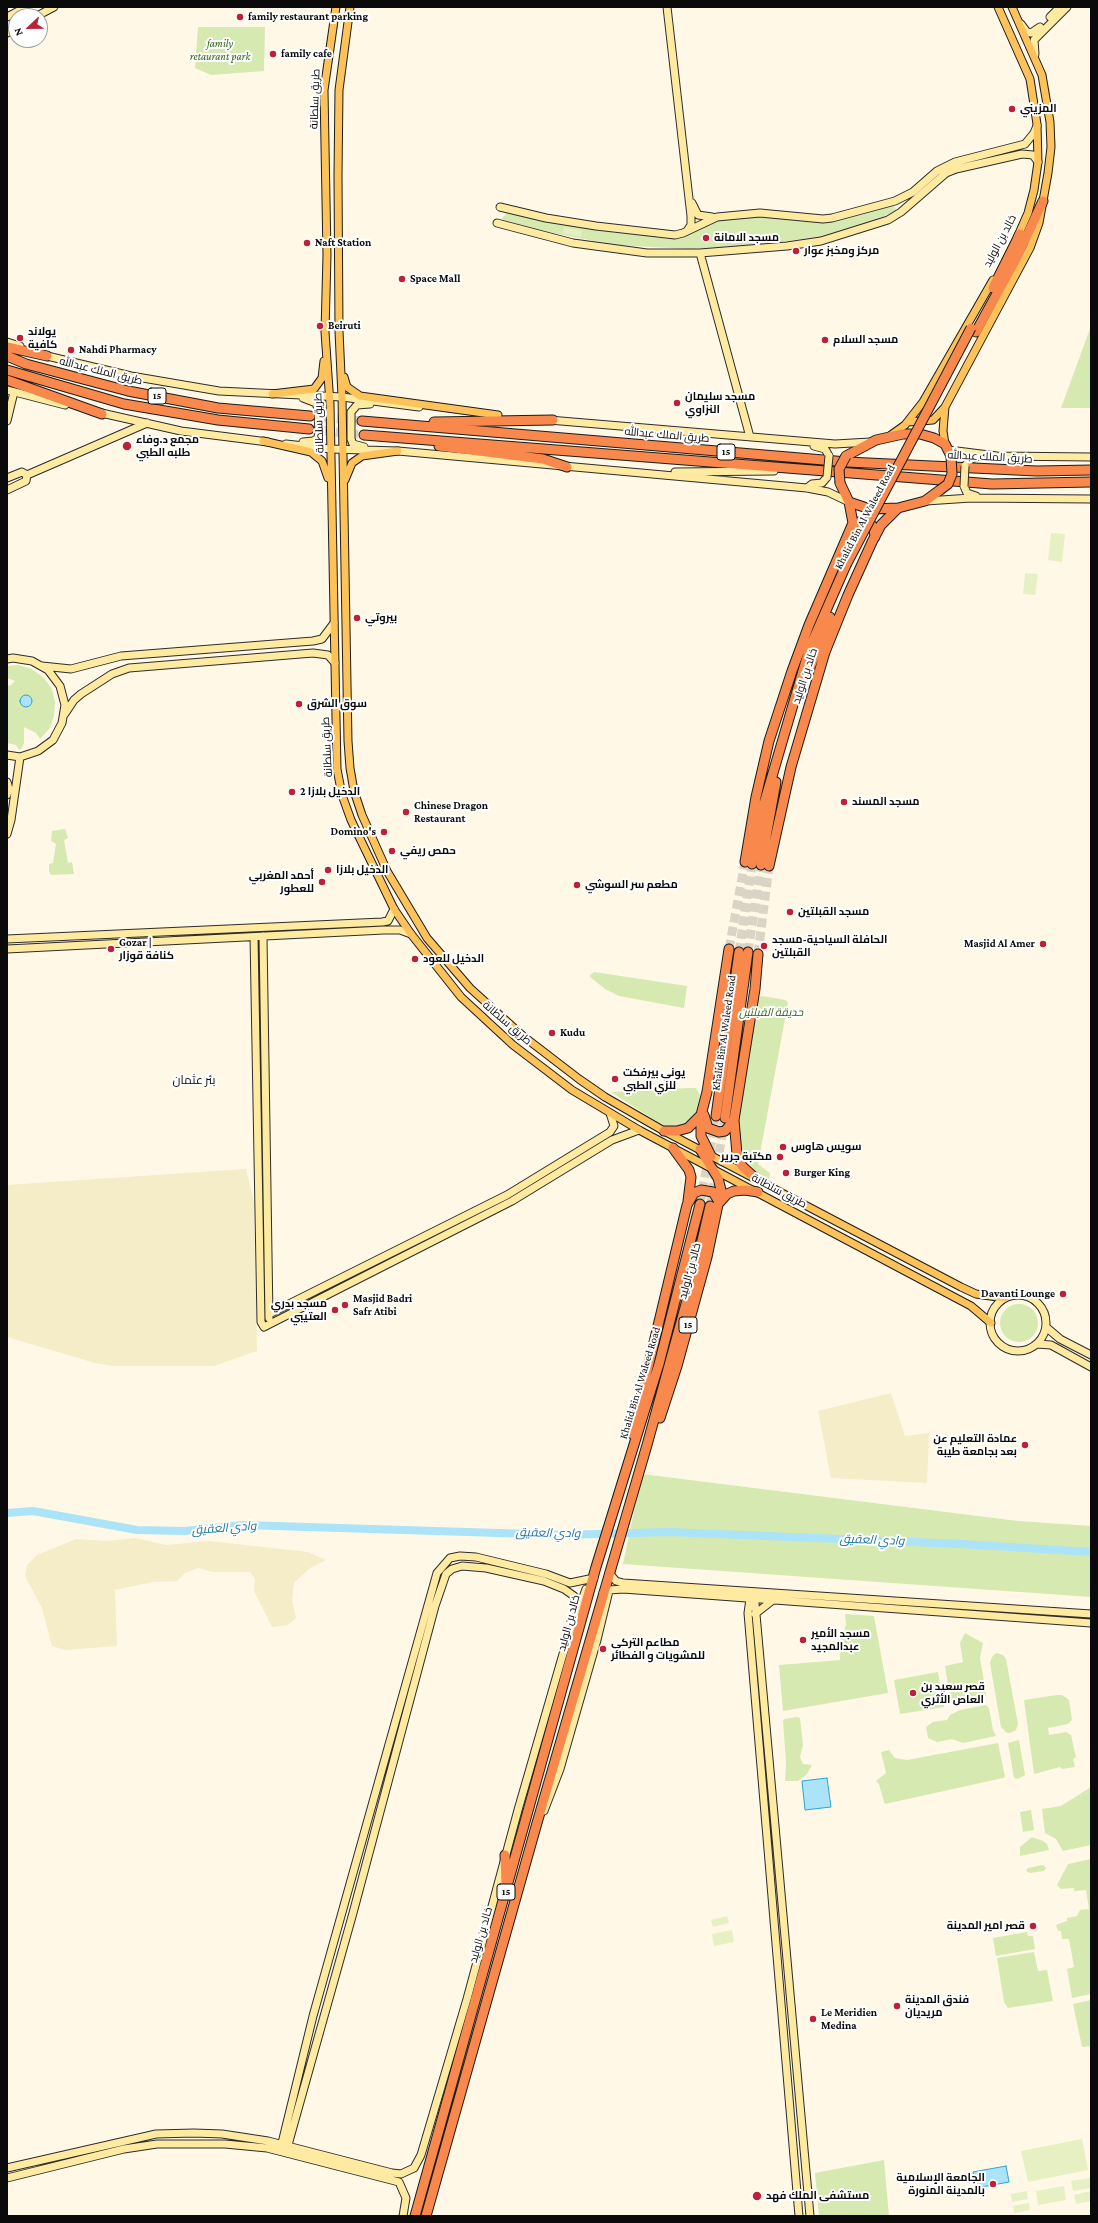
<!DOCTYPE html>
<html>
<head>
<meta charset="utf-8">
<style>
  body { margin:0 }
  #map { position:relative; width:1098px; height:2223px; overflow:hidden; background:#fff8e7; font-family:"Crimson Pro",serif }
  canvas { display:block }
  .frame { position:absolute; inset:0; border:8px solid #0a0a0a; pointer-events:none }
  .north { position:absolute; left:8px; top:8px; width:40px; height:40px; box-sizing:border-box; background:#fff; border:1px solid #9d9d9d; border-radius:50%; rotate:248deg; font-size:11px; font-weight:700; line-height:16px; text-align:center; color:#0a0a0a }
  .north::after { content:''; display:block; margin:auto; width:14px; height:18px; background:#bd2039; clip-path:polygon(50% 0,100% 100%,50% 72%,0 100%) }
</style>
</head>
<body>
<div id="map">
<canvas width="1098" height="2223"></canvas>
<div class="frame"></div>
<div class="north">N</div>
</div>
<script>
const ctx = document.querySelector('canvas').getContext('2d');
ctx.lineJoin = 'round';
function fillPath(path, color) { ctx.fillStyle = color; ctx.fill(path, 'evenodd'); }
const toPath = rows => new Path2D(rows.map(r => 'M' + r).join(''));
function trace(path, color, width, dash) { ctx.strokeStyle = color; ctx.lineWidth = width; ctx.lineCap = dash ? 'butt' : 'round'; ctx.setLineDash(dash || []); ctx.stroke(path); }
function label(font, color, halo, rows, align = 'center') {
  ctx.font = font + ' "Crimson Pro",Cairo,serif'; ctx.lineWidth = 4; ctx.setLineDash([]); ctx.textBaseline = 'middle'; ctx.strokeStyle = halo; ctx.fillStyle = color; for (const [text, x, y, turn = 0] of rows) {
    ctx.save(); ctx.translate(x, y); ctx.rotate((+turn || 0) * Math.PI / 180); ctx.textAlign = isNaN(turn) ? turn : align; if (halo) ctx.strokeText(text, 0, 0); ctx.fillText(text, 0, 0); ctx.restore();
  }
}
const farmland = toPath([
  [246,1169,254,1203,257,1351,214,1366,114,1366,95,1363,7,1337,7,1185],
  [891,1393,905,1436,929,1433,927,1483,831,1478,818,1411],
  [135,1538,166,1545,209,1541,308,1552,326,1560,310,1568,294,1583,292,1601,296,1618,288,1625,272,1627,254,1591,255,1579,250,1572,213,1572,198,1568,185,1573,177,1581,153,1582,115,1590,117,1646,65,1650,52,1646,42,1608,25,1576,27,1565,37,1555,76,1539,107,1541]
]);
const green = toPath([
  [198,27,265,27,264,71,211,75,195,68],
  [892,203,897,211,861,226,819,237,732,248,688,249,615,245,507,224,503,222,502,218,508,212,616,233,653,236,684,236,713,221,767,216,829,221,863,214],
  [1091,326,1091,408,1061,408],
  [18,665,32,669,44,678,52,689,55,702,54,716,50,728,40,739,36,733,24,727,24,743,22,748,19,750,16,745,7,743,7,686,11,685,15,681,7,678,7,666],
  [65,829,68,838,64,840,68,863,72,862,74,874,51,875,49,871,49,864,53,863,56,844,51,841,52,831],
  [594,972,687,986,684,1008,619,996,605,989,589,976],
  [762,996,786,1000,788,1003,758,1164,770,1173,769,1182,757,1173,748,1162,739,1142,738,1126,758,998],
  [689,1088,696,1088,700,1095,696,1113,687,1125,672,1128,659,1123,611,1092],
  '1000 1323a19 19 0 1 1 38 0a19 19 0 1 1-38 0Z',
  [642,1474,1018,1521,1091,1526,1091,1597,623,1564],
  [845,1614,874,1616,888,1693,783,1711,779,1665,840,1660,841,1641,846,1625],
  [965,1633,983,1643,980,1658,986,1694,984,1698,955,1705,951,1703,945,1666,963,1662,960,1643],
  [996,1653,1003,1655,1006,1659,1018,1724,1016,1730,1010,1733,1007,1733,1001,1727,990,1663,992,1657],
  [938,1672,944,1707,900,1714,894,1680],
  [1057,1695,1062,1695,1069,1700,1072,1720,1068,1724,1048,1728,1049,1735,1066,1732,1071,1735,1076,1757,1073,1759,1075,1767,1062,1769,1060,1767,1034,1774,1024,1700],
  [986,1705,989,1708,993,1730,996,1736,963,1743,952,1739,937,1742,928,1738,926,1727,933,1722,947,1720,950,1715,960,1710],
  [797,1717,800,1718,803,1745,800,1757,803,1764,812,1765,807,1774,798,1781,785,1781,786,1763,783,1721,784,1719],
  [1019,1740,1025,1775,1018,1779,1014,1778,1008,1743],
  [998,1743,1005,1777,1003,1778,885,1804,884,1802,879,1784,876,1781,886,1773,881,1752,889,1750,895,1758,907,1760],
  [1091,1787,1091,1845,1063,1851,1056,1839,1045,1833,1042,1809,1061,1806],
  [1031,1810,1034,1830,1023,1832,1020,1812],
  [1032,1837,1043,1841,1047,1844,1049,1850,1020,1856,1020,1847],
  [1091,1859,1091,1994,1072,1998,1067,1969,1074,1967,1069,1939,1062,1939,1061,1931,1058,1931,1056,1925,1067,1921,1067,1918,1077,1916,1080,1910,1089,1909,1086,1890,1074,1891,1074,1888,1061,1889,1057,1885,1068,1864],
  [1043,1865,1046,1868,1044,1871,1030,1873,1026,1871,1028,1868],
  [1027,1932,1028,1936,1033,1936,1035,1949,996,1956,993,1938],
  [1034,1952,1038,1971,1047,1970,1053,2001,1008,2008,1004,2002,997,1958],
  [1091,2000,1091,2046,1082,2047,1073,2004],
  [884,2160,889,2216,819,2216,815,2173]
]);
const pitch = toPath([
  [564,227,582,231,581,237,563,233],
  [1051,533,1065,534,1062,562,1048,560],
  [1025,573,1038,574,1035,595,1023,594],
  [727,1916,729,1923,713,1927,711,1920],
  [732,1930,734,1942,714,1946,712,1934],
  [1082,2139,1088,2170,1028,2182,1021,2151],
  [1090,2178,1091,2188,1073,2191,1071,2181],
  [1064,2186,1066,2200,1038,2205,1036,2191],
  [1027,2191,1028,2199,1012,2202,1011,2194],
  [1091,2191,1091,2201,1076,2204,1074,2195],
  [1029,2203,1030,2210,1014,2213,1013,2206]
]);
const water = toPath([
  '20 701a6 6 0 1 1 12 0a6 6 0 1 1-12 0Z',
  [827,1778,831,1807,805,1810,802,1781,827,1778],
  [1006,2166,1009,2182,976,2188,973,2172,1006,2166]
]);
const river = toPath([
  [7,1513,33,1511,137,1530,185,1531,243,1525,563,1535,670,1532,961,1544,1091,1552]
]);
const highwayTunnel = toPath([
  [310,416,362,421],
  [309,429,364,435],
  [729,949,745,862],
  [739,952,752,864],
  [748,952,761,865],
  [758,954,769,866],
  [700,1204,716,1116],
  [710,1206,725,1118]
]);
const secondary = toPath([
  [667,7,691,216,691,225,687,231],
  [37,16,54,7],
  [7,17,26,7],
  [1050,17,1060,7],
  [1021,24,1027,32,1031,33,1040,27],
  [7,33,16,28],
  [1035,54,1034,40,1067,7],
  [692,203,698,215,712,217],
  [500,207,546,218,596,226,675,235,683,233,717,217,760,213,823,219,832,218,895,201,913,192,937,171,955,162,1025,144,1034,133,1037,126],
  [497,223,573,243,647,253,700,253,787,246,821,241,888,220,901,212,946,173,956,169,1022,154,1033,155,1038,162],
  [700,253,750,437],
  [7,342,20,346],
  [43,355,131,376,219,391,342,397,419,407],
  [7,390,65,405],
  [303,398,316,403,318,409,319,434,317,439,313,441,303,442],
  [97,412,181,431,268,442],
  [549,420,835,444,870,442],
  [7,421,14,392],
  [286,444,331,449,398,451,807,488,828,492,849,502],
  [814,446,825,449,829,456],
  [364,447,353,444,351,439,351,412,357,405,370,404],
  [949,450,997,456,1091,457],
  [965,466,971,459,981,455],
  [675,472,774,471],
  [27,475,147,423],
  [7,478,22,472,27,475],
  [964,486,967,493,976,496],
  [807,488,812,484,822,483,827,477],
  [7,490,26,481,27,475],
  [926,501,971,498,1091,499],
  [7,659,13,658,32,661,48,670,60,686,65,705,62,723,53,740,38,751,20,757,7,755],
  [42,666,71,669,121,656,313,641,322,639,334,623],
  [64,715,74,700,81,694,112,674,129,668,313,653,328,655,335,663],
  [7,782,9,789,7,795],
  [7,834,11,820,20,757],
  [263,936,269,1318],
  [254,937,261,1322,264,1327,512,1201,612,1140,639,1130],
  [7,939,382,922,388,921,394,909],
  [7,949,384,930,400,930,411,934],
  '990 1323a28 28 0 1 1 56 0a28 28 0 1 1-56 0Z',
  [269,1314,507,1195,610,1132,614,1126,610,1113],
  [1046,1327,1060,1339,1091,1355],
  [1037,1344,1051,1345,1091,1367],
  [609,1573,616,1581,623,1583,1091,1614],
  [603,1593,609,1590,623,1589,1091,1623],
  [755,1614,773,1600],
  [544,1811,560,1769,597,1640,609,1591],
  [280,2151,313,2016,437,1573,450,1558,460,1556,476,1557,546,1574,570,1583,594,1578],
  [286,2152,353,1913,435,1606,446,1574,452,1569,462,1566,486,1568,544,1581,564,1589,574,1596,578,1610],
  [7,2168,156,2134,194,2133,222,2134,268,2141,392,2173,401,2174,414,2168,421,2155,467,1999,518,1810,563,1654,586,1589],
  [7,2178,124,2149,157,2144,225,2144,267,2148,399,2182,406,2198,403,2216],
  [799,2216,748,1613,750,1599,754,1592,810,2216]
]);
const primary = toPath([
  [336,7,324,90,327,255,325,332,330,404,337,769,342,795,351,820,394,909,411,934,461,997,513,1045,572,1090,639,1130,971,1306,991,1323],
  [350,7,339,90,338,175,339,331,342,397,348,741,350,768,354,791,362,815,387,871,427,938,470,988,523,1036,579,1079,605,1097,664,1131,961,1287,976,1294,1005,1298],
  [998,7,1030,79,1037,124,1038,162,1034,190,1028,213,1017,238],
  [344,377,347,387,360,396,498,415],
  [272,394,314,389,322,378,324,361],
  [908,422,933,420,945,407],
  [891,435,905,425,923,402,993,280],
  [263,441,311,452,322,461,328,478],
  [945,444,943,431,945,407,1030,248,1039,223,1048,173,1051,147,1050,122,1042,75,1012,7],
  [345,480,352,463,362,456,398,451]
]);
const highway = toPath([
  [993,288,1020,234],
  [976,332,1017,257,1043,201],
  [7,347,47,356],
  [7,356,26,364,128,391,218,408,310,416],
  [7,370,124,404,218,420,309,429],
  [7,380,102,414],
  [362,421,847,462,1037,471,1091,470],
  [434,422,553,420],
  [364,435,992,484,1091,482],
  [439,446,543,459,567,467],
  [846,456,876,440,903,434,920,434,934,438,945,444,951,456],
  [849,502,870,509,898,508,925,501,940,490],
  [851,531,861,521,868,521,874,528,875,537],
  [807,675,830,617],
  [745,862,756,797,769,741,792,671,809,625,853,523,849,502,840,483],
  [752,864,763,807,810,647,846,565],
  [761,865,776,782],
  [769,866,791,767,825,652,848,595,872,542,881,525,898,508],
  [704,1115,708,1128,719,1132,725,1131,734,1120],
  [716,1116,739,952],
  [725,1118,748,952],
  [664,1131,677,1131,688,1128,701,1115],
  [673,1148,689,1170,691,1177,688,1201],
  [711,1156,701,1136,701,1115,707,1092,729,949],
  [754,1177,742,1166,737,1154,734,1120,755,989,758,954],
  [719,1203,727,1194,734,1191,745,1190,758,1192],
  [660,1418,677,1366,707,1257,721,1190,718,1178,700,1149],
  [632,1434,687,1205,694,1193,701,1190,713,1192,719,1202],
  [505,1855,506,1884],
  [415,2216,596,1567,659,1364,700,1204],
  [426,2216,537,1823,647,1445,694,1275,710,1206]
]);
const secondaryBridge = toPath([
  [827,477,829,456],
  [964,486,965,466]
]);
const highwayBridge = toPath([
  [840,483,839,469,846,456],
  [940,490,948,484,952,474,951,456],
  [846,565,971,328]
]);
const markers = [
  [240,17,4,"#bd2039"],
  [273,54,4,"#bd2039"],
  [1012,109,4,"#bd2039"],
  [706,238,4,"#bd2039"],
  [307,243,4,"#bd2039"],
  [796,251,4,"#bd2039"],
  [402,279,4,"#bd2039"],
  [320,326,4,"#bd2039"],
  [20,338,4,"#bd2039"],
  [825,340,4,"#bd2039"],
  [71,350,4,"#bd2039"],
  [677,403,4,"#bd2039"],
  [127,446,5,"#bd2039"],
  [357,618,4,"#bd2039"],
  [299,704,4,"#bd2039"],
  [292,792,4,"#bd2039"],
  [844,802,4,"#bd2039"],
  [406,812,4,"#bd2039"],
  [384,832,4,"#bd2039"],
  [392,851,4,"#bd2039"],
  [328,870,4,"#bd2039"],
  [322,882,4,"#bd2039"],
  [577,885,4,"#bd2039"],
  [790,912,4,"#bd2039"],
  [1043,944,4,"#bd2039"],
  [764,946,4,"#bd2039"],
  [111,949,4,"#bd2039"],
  [415,959,4,"#bd2039"],
  [552,1033,4,"#bd2039"],
  [615,1079,4,"#bd2039"],
  [783,1147,4,"#bd2039"],
  [780,1157,4,"#bd2039"],
  [786,1173,4,"#bd2039"],
  [1063,1294,4,"#bd2039"],
  [345,1305,4,"#bd2039"],
  [335,1310,4,"#bd2039"],
  [1025,1445,4,"#bd2039"],
  [803,1640,4,"#bd2039"],
  [603,1649,4,"#bd2039"],
  [913,1693,4,"#bd2039"],
  [1033,1926,4,"#bd2039"],
  [897,2006,4,"#bd2039"],
  [813,2019,4,"#bd2039"],
  [993,2184,4,"#bd2039"],
  [757,2196,5,"#bd2039"]
];
const shields = [
  [157,396,18],
  [726,452,18],
  [688,1325,18],
  [506,1892,18]
];
const shieldNames = [
  ["15",157,396],
  ["15",726,452],
  ["15",688,1325],
  ["15",506,1892]
];
const poiNames = [
  ["family restaurant parking",248,17],
  ["family cafe",281,54],
  ["المزيني",1020,109],
  ["مسجد الامانة",714,238],
  ["Naft Station",315,243],
  ["مركز ومخبز عوار",804,251],
  ["Space Mall",410,279],
  ["Beiruti",328,326],
  ["يولاند",28,332],
  ["كافية",28,345],
  ["مسجد السلام",833,340],
  ["Nahdi Pharmacy",79,350],
  ["مسجد سليمان",685,397],
  ["النزاوي",685,410],
  ["مجمع د.وفاء",136,440],
  ["طلبه الطبي",136,453],
  ["بيروتي",365,618],
  ["سوق الشرق",307,704],
  ["الدخیل بلازا 2",300,792],
  ["مسجد المسند",852,802],
  ["Chinese Dragon",414,806],
  ["Restaurant",414,819],
  ["Domino's",376,832,"right"],
  ["حمص ريفي",400,851],
  ["الدخیل بلازا",336,870],
  ["أحمد المغربي",314,876,"right"],
  ["للعطور",314,889,"right"],
  ["مطعم سر السوشي",585,885],
  ["مسجد القبلتين",798,912],
  ["الحافلة السياحية-مسجد",772,940],
  ["القبلتين",772,953],
  ["Gozar |",119,943],
  ["كنافة قوزار",119,956],
  ["Masjid Al Amer",1035,944,"right"],
  ["الدخيل للعود",423,959],
  ["Kudu",560,1033],
  ["يوني بيرفكت",623,1073],
  ["للزي الطبي",623,1086],
  ["سويس هاوس",791,1147],
  ["مكتبة جرير",772,1157,"right"],
  ["Burger King",794,1173],
  ["Davanti Lounge",1055,1294,"right"],
  ["Masjid Badri",353,1299],
  ["Safr Atibi",353,1312],
  ["مسجد بدري",327,1304,"right"],
  ["العتيبي",327,1317,"right"],
  ["عمادة التعليم عن",1017,1439,"right"],
  ["بعد بجامعة طيبة",1017,1452,"right"],
  ["مسجد الأمير",811,1634],
  ["عبدالمجيد",811,1647],
  ["مطاعم التركي",611,1643],
  ["للمشويات و الفطائر",611,1656],
  ["قصر سعيد بن",921,1687],
  ["العاص الأثري",921,1700],
  ["قصر امير المدينة",1025,1926,"right"],
  ["فندق المدينة",905,2000],
  ["مريديان",905,2013],
  ["Le Meridien",821,2013],
  ["Medina",821,2026],
  ["الجامعة الإسلامية",985,2178,"right"],
  ["بالمدينة المنورة",985,2191,"right"],
  ["مستشفى الملك فهد",766,2196]
];
const parkNames = [
  ["family",220,44],
  ["retaurant park",220,57],
  ["حدیقة القبلتین",771,1013]
];
const streetNames = [
  ["طريق سلطانة",315,99,-88],
  ["خالد بن الوليد",1000,241,-62],
  ["طريق الملك عبدالله",101,371,14],
  ["طريق سلطانة",319,423,-92],
  ["طريق الملك عبدالله",667,435,5],
  ["طريق الملك عبدالله",990,457,3],
  ["Khalid Bin Al Waleed Road",865,517,-62],
  ["خالد بن الوليد",805,676,-72],
  ["طريق سلطانة",327,747,-93],
  ["طريق سلطانة",507,1023,41],
  ["Khalid Bin Al Waleed Road",724,1033,-82],
  ["طريق سلطانة",779,1191,28],
  ["خالد بن الوليد",690,1271,-75],
  ["Khalid Bin Al Waleed Road",640,1383,-73],
  ["خالد بن الوليد",569,1623,-75],
  ["خالد بن الوليد",481,1935,-74]
];
const neighbourhoodNames = [
  ["بئر عثمان",194,1080]
];
const waterNames = [
  ["وادي العقيق",224,1528,-4],
  ["وادي العقيق",548,1533,1],
  ["وادي العقيق",872,1540,2]
];
fillPath(farmland, '#f5ecc8');
fillPath(green, '#d5e9b1');
fillPath(pitch, '#e6f0c3');
fillPath(water, '#abe3f8');
trace(water, '#30a2d0', 1);
trace(river, '#abe3f8', 8);
trace(highwayTunnel, '#dad4c6', 9, [9, 4.5]);
trace(secondary, '#2c2c2c', 9);
trace(primary, '#1b1b1b', 9);
trace(highway, '#1b1b1b', 11);
trace(secondary, '#ffeaa2', 7);
trace(primary, '#fdc35a', 7);
trace(highway, '#f9884c', 9);
trace(secondaryBridge, '#2c2c2c', 9, []);
trace(highwayBridge, '#1b1b1b', 11, []);
trace(secondaryBridge, '#ffeaa2', 7);
trace(highwayBridge, '#f9884c', 9);
for (const [x, y, r, color] of markers) { const dot = new Path2D(); dot.arc(x, y, r, 0, 2 * Math.PI); ctx.fillStyle = color; ctx.fill(dot); trace(dot, '#fff', 1.5); }
for (const [x, y, w] of shields) { const box = new Path2D(); box.roundRect(x - w / 2, y - 8, w, 16, 3); ctx.fillStyle = '#fff'; ctx.fill(box); trace(box, '#0a0a0a', 1); }
label('bold 10px', '#0a0a0a', null, shieldNames);
label('bold 11px', '#0a0a0a', '#fff', poiNames, 'left');
label('italic 11px', '#31621a', '#fff', parkNames);
label('11px', '#0a0a0a', '#fff', streetNames);
label('12px', '#0a0a0a', '#fff', neighbourhoodNames);
label('italic 12px', '#12709e', '#fff', waterNames);
</script>
</body>
</html>
